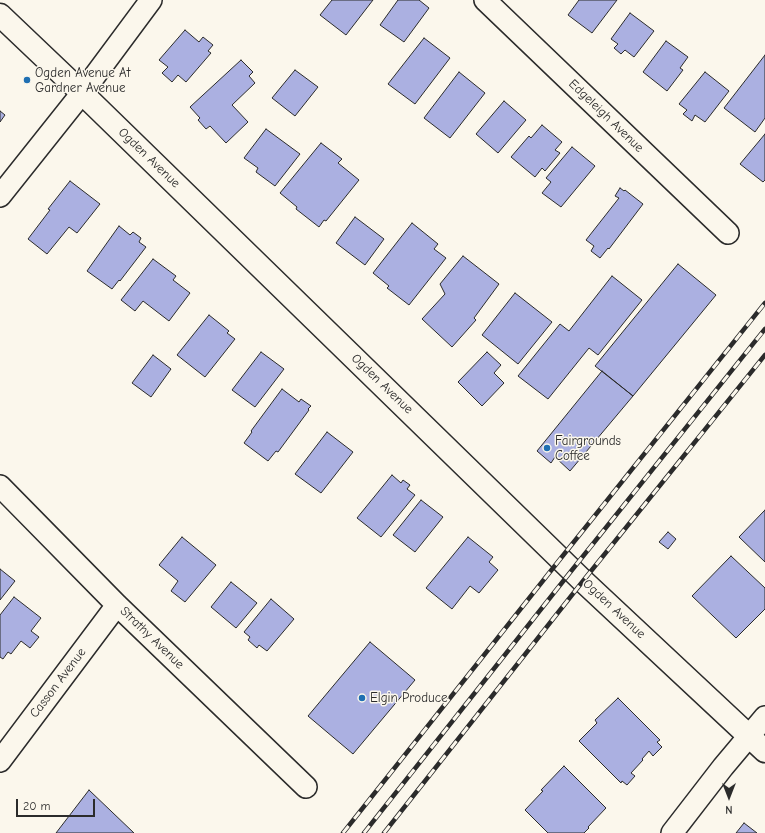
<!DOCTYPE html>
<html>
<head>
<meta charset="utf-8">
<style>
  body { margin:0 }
  #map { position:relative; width:765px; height:833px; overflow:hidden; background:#fbf7ec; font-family:"Comic Neue",sans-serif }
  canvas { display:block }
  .north { position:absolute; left:709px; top:777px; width:40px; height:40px; -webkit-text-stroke:3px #fbf7ec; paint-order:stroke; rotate:180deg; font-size:11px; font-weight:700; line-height:16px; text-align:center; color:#2b2b2b }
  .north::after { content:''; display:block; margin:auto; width:14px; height:18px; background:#2b2b2b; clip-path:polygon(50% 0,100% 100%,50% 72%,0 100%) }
  .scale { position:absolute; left:16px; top:799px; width:79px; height:18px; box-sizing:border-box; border:2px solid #2b2b2b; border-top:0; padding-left:5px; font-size:12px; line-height:14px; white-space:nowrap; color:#2b2b2b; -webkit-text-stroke:3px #fbf7ec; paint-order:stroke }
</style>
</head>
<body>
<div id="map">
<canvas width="765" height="833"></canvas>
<div class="north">N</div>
<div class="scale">20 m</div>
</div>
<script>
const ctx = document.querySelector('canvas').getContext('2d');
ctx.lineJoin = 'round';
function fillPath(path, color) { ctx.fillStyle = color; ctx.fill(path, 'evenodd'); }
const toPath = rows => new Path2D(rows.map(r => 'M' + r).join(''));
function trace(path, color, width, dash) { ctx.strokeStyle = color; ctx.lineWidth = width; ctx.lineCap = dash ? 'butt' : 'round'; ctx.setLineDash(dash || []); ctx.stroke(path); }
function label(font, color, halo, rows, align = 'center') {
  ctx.font = font + ' "Comic Neue",sans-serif'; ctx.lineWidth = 3; ctx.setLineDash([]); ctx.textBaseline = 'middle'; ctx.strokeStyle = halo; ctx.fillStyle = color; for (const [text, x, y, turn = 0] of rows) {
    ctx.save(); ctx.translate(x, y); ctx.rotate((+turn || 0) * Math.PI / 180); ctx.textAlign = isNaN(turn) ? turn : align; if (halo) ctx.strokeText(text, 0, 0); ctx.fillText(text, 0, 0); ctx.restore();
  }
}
const building = toPath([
  [332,0,373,0,346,35,320,15,332,0],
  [398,0,419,0,429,8,404,42,380,25,398,0],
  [579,0,617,0,592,33,568,15,579,0],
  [630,13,654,31,634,57,625,50,621,54,614,48,618,44,611,39,630,13],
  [185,30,199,42,203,37,213,45,208,51,211,53,186,82,178,75,172,82,162,73,168,67,159,60,185,30],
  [424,38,450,58,415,104,388,84,424,38],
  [666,41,688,57,680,68,683,70,667,91,643,72,666,41],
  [765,55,765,118,755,132,724,108,765,55],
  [241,60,253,72,249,76,255,83,232,105,248,122,226,143,210,126,206,129,198,120,200,118,190,107,241,60],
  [295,70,318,87,295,116,272,98,295,70],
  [459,72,485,93,450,138,424,118,459,72],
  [705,72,729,91,705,122,695,115,692,121,683,114,687,110,679,104,705,72],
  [504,101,526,120,498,153,476,134,504,101],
  [0,111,5,115,0,122,0,111],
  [542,125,562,142,555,150,560,153,545,171,542,168,535,177,511,157,529,136,531,138,542,125],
  [266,129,300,154,275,186,256,172,258,168,244,158,266,129],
  [765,134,765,180,763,182,740,164,765,134],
  [321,143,342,159,338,163,359,180,326,221,324,220,319,227,296,209,297,207,280,193,321,143],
  [572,147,595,166,561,207,542,193,551,182,546,178,572,147],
  [70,181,100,204,77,233,69,227,47,254,28,239,50,210,48,209,70,181],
  [620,188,624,191,625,190,643,204,609,249,608,248,600,258,591,251,594,246,586,240,619,198,615,196,620,188],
  [355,217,384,239,365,265,336,243,355,217],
  [412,223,438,244,434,249,446,258,409,305,387,288,389,286,373,273,412,223],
  [119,226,130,235,133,232,141,238,139,242,146,247,120,281,119,280,112,289,87,271,119,226],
  [463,256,499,284,474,318,476,320,452,347,422,319,445,294,440,284,463,256],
  [153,259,176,276,173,280,190,293,169,321,143,301,135,311,121,300,153,259],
  [678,264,716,295,633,396,595,366,678,264],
  [612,276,642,300,598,355,589,348,548,399,518,376,560,324,569,331,612,276],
  [515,293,552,322,518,364,482,335,515,293],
  [209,315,229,331,227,333,235,339,205,377,177,355,209,315],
  [261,352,284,369,255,407,232,390,261,352],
  [487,352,501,365,494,373,504,383,482,406,458,382,487,352],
  [153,355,171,369,151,397,132,383,153,355],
  [602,371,633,396,570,471,555,457,551,463,537,451,602,371],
  [282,389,299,402,301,399,311,406,308,409,309,410,278,452,276,451,268,461,244,443,252,432,251,431,282,389],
  [327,432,353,452,321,493,295,474,327,432],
  [392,475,401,483,403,480,410,485,407,489,415,495,381,537,357,518,392,475],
  [421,500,443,517,415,552,393,535,421,500],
  [765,510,765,562,739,537,765,510],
  [668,532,676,539,668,549,659,542,668,532],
  [182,537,216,565,185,602,171,591,178,581,159,565,182,537],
  [468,537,493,557,489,562,498,570,479,593,470,586,452,609,426,588,468,537],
  [731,556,765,588,765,609,736,638,692,596,731,556],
  [0,569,15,581,0,600,0,569],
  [231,582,257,603,236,628,211,607,231,582],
  [14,597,41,618,31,631,39,637,30,648,21,641,11,654,8,652,3,659,0,657,0,615,14,597],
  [271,599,294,619,267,651,259,645,257,648,248,640,250,637,244,632,271,599],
  [370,642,415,680,353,754,308,716,370,642],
  [618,698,660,740,657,742,662,747,653,756,649,751,642,759,643,760,631,773,635,776,627,785,622,781,621,783,579,741,597,723,595,720,618,698],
  [564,766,606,808,588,827,589,828,584,833,548,833,525,810,543,791,541,790,564,766],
  [89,790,134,833,56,833,89,790],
  [744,823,757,833,736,833,744,823]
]);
const street = toPath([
  [485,0,728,233],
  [0,196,82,93,151,0],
  [0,486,117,605,306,787],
  [0,761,117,605],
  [672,833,723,767,765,717]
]);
const secondary = toPath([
  [0,15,82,93,583,581,765,751]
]);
const rail = toPath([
  [343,833,561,558,765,303],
  [364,833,572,570,765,329],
  [384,833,583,581,765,355]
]);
const markers = [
  [27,80,4,"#1f6fb2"],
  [547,448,4,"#1f6fb2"],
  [362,698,4,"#1f6fb2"]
];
const poiNames = [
  ["Ogden Avenue At",35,73],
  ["Gardner Avenue",35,88],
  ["Fairgrounds",555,441],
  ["Coffee",555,456],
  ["Elgin Produce",370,698]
];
const streetNames = [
  ["Edgeleigh Avenue",606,116,44],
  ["Ogden Avenue",149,158,44],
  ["Ogden Avenue",382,384,44],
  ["Ogden Avenue",614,609,43],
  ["Strathy Avenue",152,638,44],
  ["Casson Avenue",58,683,-53]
];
fillPath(building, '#abb0e1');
trace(building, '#2b2b2b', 1);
trace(street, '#2b2b2b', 24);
trace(secondary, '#2b2b2b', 25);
trace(street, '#fbf7ec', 21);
trace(secondary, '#fbf7ec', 22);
trace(rail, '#2b2b2b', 4.5);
trace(rail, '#fbf7ec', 3, [9]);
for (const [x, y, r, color] of markers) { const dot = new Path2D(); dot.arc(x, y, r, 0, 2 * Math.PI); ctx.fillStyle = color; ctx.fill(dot); trace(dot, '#fbf7ec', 1.5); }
label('13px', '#2b2b2b', '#fbf7ec', poiNames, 'left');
label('13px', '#2b2b2b', '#fbf7ec', streetNames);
</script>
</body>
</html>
